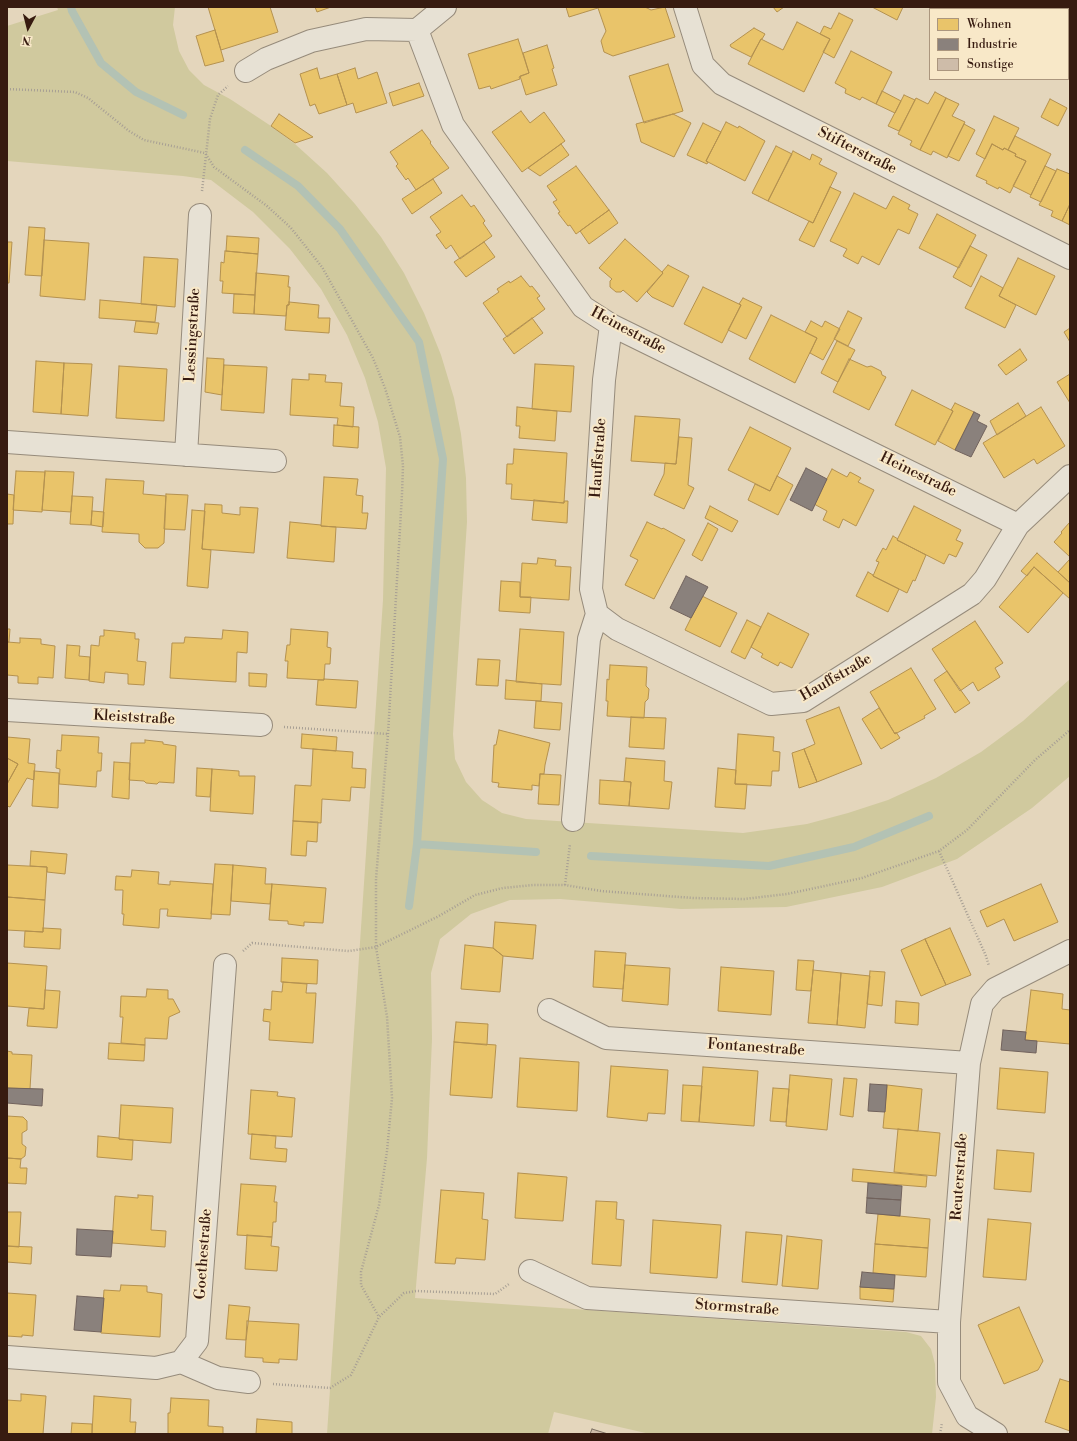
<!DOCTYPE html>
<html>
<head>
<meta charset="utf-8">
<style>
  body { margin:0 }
  #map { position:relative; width:1077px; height:1441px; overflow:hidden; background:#e4d6bc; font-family:"Libre Bodoni",serif }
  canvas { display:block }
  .frame { position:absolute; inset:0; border:8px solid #371b10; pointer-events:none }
  .legend { position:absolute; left:929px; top:8px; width:140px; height:72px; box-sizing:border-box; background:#f8e8c8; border:1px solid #ab967e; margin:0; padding:5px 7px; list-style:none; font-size:12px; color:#371b10 }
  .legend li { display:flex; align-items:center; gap:8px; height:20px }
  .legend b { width:20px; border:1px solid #ab967e }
  .north { position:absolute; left:8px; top:8px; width:40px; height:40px; -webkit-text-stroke:3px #f8e8c8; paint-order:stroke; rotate:187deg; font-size:11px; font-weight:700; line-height:16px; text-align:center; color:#371b10 }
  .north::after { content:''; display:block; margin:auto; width:14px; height:18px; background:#371b10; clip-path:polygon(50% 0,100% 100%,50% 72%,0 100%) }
</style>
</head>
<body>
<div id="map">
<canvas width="1077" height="1441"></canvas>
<div class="frame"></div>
<ul class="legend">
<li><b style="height:11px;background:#e9c46a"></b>Wohnen</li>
<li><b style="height:11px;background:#8a817c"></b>Industrie</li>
<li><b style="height:11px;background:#cebca9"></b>Sonstige</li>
</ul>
<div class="north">N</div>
</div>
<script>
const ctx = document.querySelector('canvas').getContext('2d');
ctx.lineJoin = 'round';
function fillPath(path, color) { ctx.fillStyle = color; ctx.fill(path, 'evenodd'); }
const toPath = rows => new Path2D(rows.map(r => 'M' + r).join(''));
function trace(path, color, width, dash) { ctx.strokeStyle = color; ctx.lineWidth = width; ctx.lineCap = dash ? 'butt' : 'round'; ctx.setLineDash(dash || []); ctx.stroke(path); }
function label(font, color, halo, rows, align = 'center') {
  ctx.font = font + ' "Libre Bodoni",serif'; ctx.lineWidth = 4; ctx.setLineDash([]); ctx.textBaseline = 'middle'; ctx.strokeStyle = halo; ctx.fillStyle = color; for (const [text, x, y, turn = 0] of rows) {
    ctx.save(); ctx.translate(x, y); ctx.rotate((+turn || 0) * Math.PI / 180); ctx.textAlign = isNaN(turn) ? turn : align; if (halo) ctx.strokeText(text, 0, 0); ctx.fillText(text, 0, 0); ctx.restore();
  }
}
const green = toPath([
  [57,7,175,7,173,25,179,51,189,70,204,85,230,99,271,126,295,144,327,173,355,204,381,237,404,273,424,313,441,355,454,398,461,434,466,478,467,522,453,734,455,759,466,782,482,800,502,813,526,819,743,833,807,824,848,813,888,800,936,778,981,752,1023,721,1070,679,1070,776,1032,808,957,859,882,887,786,907,681,909,560,899,510,900,471,914,440,939,431,973,432,1039,427,1158,415,1298,906,1332,921,1336,931,1349,935,1364,936,1397,932,1434,650,1434,554,1412,548,1434,327,1434,383,600,386,468,378,422,365,378,347,335,321,289,290,249,253,212,211,180,183,176,7,161,7,26,58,10]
]);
const homes = toPath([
  [208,7,270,7,278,32,221,50,208,7],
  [315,7,331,7,317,12,315,7],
  [566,7,645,7,651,10,665,7,675,37,613,56,604,52,601,41,606,31,598,8,569,17,566,7],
  [773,7,784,7,777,12,773,7],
  [872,7,903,7,897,20,872,7],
  [1066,7,1070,7,1070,48,1068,47,1068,9,1065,9,1066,7],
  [839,13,853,20,834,58,823,52,830,39,820,34,824,26,831,29,839,13],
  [797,22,830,39,804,92,748,64,761,39,783,50,797,22],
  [754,28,765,34,762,39,761,39,751,57,731,47,730,45,754,28],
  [215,30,224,61,205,66,196,36,215,30],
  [518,39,529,73,519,77,520,79,491,89,490,86,479,89,468,54,518,39],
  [547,45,554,68,552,69,557,85,526,95,520,76,529,73,523,53,547,45],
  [851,51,892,72,876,104,862,97,860,100,845,93,846,89,835,83,851,51],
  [668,64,683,111,644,123,629,76,668,64],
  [317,68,320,79,337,74,347,105,319,114,315,104,310,106,300,74,317,68],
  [355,68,358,79,377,72,387,103,356,113,353,103,347,105,337,74,355,68],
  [419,83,424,96,393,106,389,93,419,83],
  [882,91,901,101,895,113,876,104,882,91],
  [935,92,946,98,920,150,910,145,912,141,898,134,916,98,928,104,935,92],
  [904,95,915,100,899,131,888,126,904,95],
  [946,98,959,104,952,116,965,122,947,158,933,151,931,155,920,150,946,98],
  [1050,99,1067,108,1058,126,1041,117,1050,99],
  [521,111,530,123,544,112,565,141,522,172,492,132,521,111],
  [279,114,313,137,295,143,271,126,279,114],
  [673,114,691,123,674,157,641,142,636,124,673,114],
  [994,116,1019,128,1008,150,1004,148,1003,150,992,144,985,159,976,154,994,116],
  [726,122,738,128,739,126,765,141,745,181,706,161,726,122],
  [703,123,721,132,706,161,708,162,707,164,687,155,703,123],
  [964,124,975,130,959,161,948,156,964,124],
  [422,130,431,142,430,143,449,168,416,190,408,178,406,180,396,166,398,164,390,152,422,130],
  [1015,136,1051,154,1031,195,1013,186,1026,161,1015,156,1016,154,1008,150,1015,136],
  [561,144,569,155,540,176,528,168,561,144],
  [992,144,1003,150,1004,148,1016,154,1015,156,1026,161,1010,193,999,187,998,189,986,183,987,181,976,176,992,144],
  [776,146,792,154,768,201,752,193,776,146],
  [793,151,810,160,812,154,822,159,819,164,837,173,813,223,768,201,793,151],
  [576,166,609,210,576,234,570,225,568,226,558,213,560,212,553,202,557,200,547,186,576,166],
  [1045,166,1056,171,1041,202,1030,197,1045,166],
  [1057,169,1070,174,1070,204,1062,221,1051,216,1053,211,1039,205,1057,169],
  [433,179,442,193,412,214,402,199,433,179],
  [830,187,841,192,814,247,799,240,809,221,813,223,830,187],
  [854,193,886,209,893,196,910,205,908,209,918,214,909,234,898,229,879,265,862,256,858,264,843,256,847,249,830,241,854,193],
  [462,195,471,207,474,205,485,221,483,223,492,236,460,259,451,245,446,249,436,235,441,232,430,217,462,195],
  [1070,204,1070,225,1062,221,1070,204],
  [609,210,618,223,589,244,580,231,609,210],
  [937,214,976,235,959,268,919,248,937,214],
  [29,227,45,228,42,276,25,275,29,227],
  [227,236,259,238,258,254,226,251,227,236],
  [625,239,663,273,637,302,623,290,621,292,616,292,610,287,610,281,612,279,599,268,625,239],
  [44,240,89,243,85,300,40,296,44,240],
  [7,242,12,242,9,283,7,283,7,242],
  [484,242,495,257,466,277,454,262,484,242],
  [970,246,987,255,971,287,953,277,970,246],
  [225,251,258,254,255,295,222,293,223,281,220,281,221,262,224,263,225,251],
  [144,257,178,259,175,307,141,304,144,257],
  [1018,258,1055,276,1036,315,999,296,1018,258],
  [668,265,689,276,673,307,652,297,647,292,663,273,662,272,668,265],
  [256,273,289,276,288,287,290,287,289,305,287,305,286,316,254,314,256,273],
  [521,276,530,287,532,286,540,296,537,298,545,309,507,337,483,303,499,292,497,289,509,281,510,283,521,276],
  [981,276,1003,288,999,296,1016,305,1005,328,965,308,981,276],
  [703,287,741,305,722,343,684,324,703,287],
  [234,294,255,295,254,314,233,313,234,294],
  [743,298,762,307,746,339,728,330,741,305,739,304,743,298],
  [100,300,157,305,155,322,99,318,100,300],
  [289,302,319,305,318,318,330,318,329,333,285,330,287,305,289,305,289,302],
  [848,311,862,318,848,346,834,339,848,311],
  [771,315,817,338,795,383,749,359,771,315],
  [532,318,543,333,514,354,503,339,532,318],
  [136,321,159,323,157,334,134,332,136,321],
  [811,321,822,327,825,321,840,329,823,360,810,353,817,338,805,332,811,321],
  [1070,328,1070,342,1064,332,1070,328],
  [837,341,855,350,838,382,821,373,837,341],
  [1020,349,1027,360,1006,375,998,365,1020,349],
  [207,358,224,359,222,395,205,392,207,358],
  [849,359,867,367,871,366,881,371,882,375,886,377,869,410,833,392,849,359],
  [36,361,64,363,61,414,33,412,36,361],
  [64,363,92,364,88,416,61,414,64,363],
  [535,364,574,366,571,412,532,409,535,364],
  [224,365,267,367,264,413,221,410,224,365],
  [119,366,167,369,164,421,116,418,119,366],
  [309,374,326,375,325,382,342,383,340,406,354,407,353,427,337,425,338,418,290,415,292,379,309,380,309,374],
  [1070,374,1070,403,1057,382,1070,374],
  [912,390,953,411,935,445,895,425,912,390],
  [955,403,974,412,955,450,938,441,953,411,951,410,955,403],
  [1018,403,1026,416,997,435,990,421,1018,403],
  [517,407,557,411,555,441,519,438,520,426,516,426,517,407],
  [1041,407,1065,446,1037,464,1034,459,1004,478,983,443,1041,407],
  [635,416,680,419,676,464,631,461,635,416],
  [334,425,359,427,358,448,333,446,334,425],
  [750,427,791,448,770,491,728,470,750,427],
  [679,437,692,438,688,485,694,488,684,509,654,495,664,474,665,463,676,464,679,437],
  [514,449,567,453,564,503,511,499,512,484,506,484,507,464,513,464,514,449],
  [832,469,847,477,850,472,861,478,858,482,874,490,856,526,843,519,839,528,823,520,827,511,814,504,832,469],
  [16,471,45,472,42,512,13,510,16,471],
  [45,471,74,472,71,512,42,510,45,471],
  [777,476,793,485,778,515,748,500,755,484,770,491,777,476],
  [324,477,358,479,356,495,363,496,362,513,368,513,366,529,321,526,324,477],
  [106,479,144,481,143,494,166,496,164,543,158,548,145,548,139,542,139,534,102,532,106,479],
  [7,494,14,495,13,524,7,524,7,494],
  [166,494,188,495,185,530,164,529,166,494],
  [72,496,93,497,91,525,70,524,72,496],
  [534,500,564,503,564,501,568,501,567,523,532,520,534,500],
  [205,504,222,505,222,513,240,515,240,507,258,508,254,553,202,549,205,504],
  [710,506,738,521,732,532,705,518,710,506],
  [914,506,961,530,956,540,963,543,956,557,949,554,944,564,897,540,914,506],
  [192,510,205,511,202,549,211,550,208,588,187,586,192,510],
  [92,511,104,512,103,527,91,525,92,511],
  [290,522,321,525,321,526,336,527,334,562,287,558,290,522],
  [647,522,662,529,663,528,685,540,654,599,625,585,638,560,630,556,647,522],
  [1070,522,1070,557,1054,542,1062,533,1061,532,1070,522],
  [708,523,718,529,702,561,692,555,708,523],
  [893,536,898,539,897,540,926,555,915,581,913,580,907,593,873,576,879,562,876,561,883,548,886,550,893,536],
  [1037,553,1070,583,1070,599,1034,567,1027,576,1021,571,1037,553],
  [538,558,556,560,555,566,571,567,569,600,520,597,522,563,537,564,538,558],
  [1070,559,1070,583,1058,572,1070,559],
  [1034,567,1063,593,1028,633,999,607,1034,567],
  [868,572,873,575,873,576,899,589,888,612,856,596,868,572],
  [501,581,520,582,520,597,531,597,530,613,499,611,501,581],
  [702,596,737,613,720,647,685,630,702,596],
  [768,613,809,634,792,668,780,662,778,666,761,657,763,654,751,647,768,613],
  [747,620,761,627,745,659,731,652,747,620],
  [975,621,1003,663,995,668,1000,677,978,691,973,682,960,691,932,649,975,621],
  [7,629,10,629,9,642,7,642,7,629],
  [291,629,328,632,327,647,331,648,330,664,325,664,324,680,287,678,288,661,285,661,287,645,290,645,291,629],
  [520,629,564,632,561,685,516,682,520,629],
  [104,630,135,633,135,639,139,639,137,661,146,662,144,685,128,684,128,674,105,672,104,683,89,681,91,645,99,646,100,636,104,636,104,630],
  [223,630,248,632,247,653,237,652,236,682,170,678,172,643,184,643,185,637,222,639,223,630],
  [20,638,41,639,41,644,55,646,53,678,38,677,38,684,18,683,18,676,7,675,7,642,20,643,20,638],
  [67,645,80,646,79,656,90,657,89,680,65,678,67,645],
  [478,659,500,660,498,686,476,685,478,659],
  [610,665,647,667,646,686,649,689,648,699,645,702,644,718,607,716,608,701,606,701,607,679,609,680,610,665],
  [911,668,936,709,924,716,925,718,895,734,870,692,911,668],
  [947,671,970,703,955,713,934,680,947,671],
  [249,673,267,674,266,687,249,686,249,673],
  [324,679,358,681,356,708,316,705,318,680,324,680,324,679],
  [506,680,542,684,541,701,505,699,506,680],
  [536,701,562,703,560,730,534,728,536,701],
  [839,707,862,764,817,782,804,749,815,744,806,720,839,707],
  [879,708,895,734,896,732,900,738,881,749,862,719,879,708],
  [631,717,666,718,664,749,629,747,631,717],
  [499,730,550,743,545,765,544,774,540,774,539,786,532,785,532,790,498,787,499,783,492,782,494,745,496,745,499,730],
  [302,734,337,737,336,751,301,748,302,734],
  [738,734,774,737,773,751,780,752,779,771,772,771,771,786,735,784,738,734],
  [62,735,99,737,98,753,102,753,101,771,97,771,96,787,59,784,60,769,56,768,57,750,61,751,62,735],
  [7,737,30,739,28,763,35,764,34,780,27,778,10,807,7,806,7,784,18,764,7,758,7,737],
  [145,740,163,742,163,744,176,746,174,783,159,782,157,784,146,783,144,781,129,780,131,743,145,743,145,740],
  [313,749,353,752,352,768,366,769,365,788,351,787,350,801,322,799,321,823,293,821,295,785,311,786,313,749],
  [804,749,817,782,799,788,792,753,804,749],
  [7,758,18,764,7,784,7,758],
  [626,758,665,761,664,781,672,782,669,809,629,806,631,782,624,781,626,758],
  [114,762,130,763,129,799,112,797,114,762],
  [197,768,212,769,210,797,196,796,197,768],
  [718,768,736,770,735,784,747,784,745,809,715,807,718,768],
  [212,769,239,771,239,776,255,776,253,814,210,811,212,769],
  [34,771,59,773,58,808,32,806,34,771],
  [540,774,561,775,559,805,538,804,540,774],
  [600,780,631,782,629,806,599,804,600,780],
  [293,821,318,822,317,842,307,841,306,856,291,855,293,821],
  [31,851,67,854,65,874,47,872,47,867,30,866,31,851],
  [215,864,233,865,230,915,211,914,215,864],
  [7,865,47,867,45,900,7,897,7,865],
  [233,865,266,868,265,884,272,884,270,904,231,901,233,865],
  [132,870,159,872,158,884,170,885,170,881,213,884,211,919,167,916,168,909,160,909,159,928,123,925,124,914,122,914,123,890,115,890,116,876,131,877,132,870],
  [272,884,326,888,323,923,304,922,304,926,288,924,288,921,269,920,272,884],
  [1041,884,1058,922,1014,941,1004,919,987,927,980,911,1041,884],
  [7,897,45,900,43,932,7,930,7,897],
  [495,922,536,925,533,959,503,956,493,948,495,922],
  [43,928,61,929,60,949,24,947,25,931,43,932,43,928],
  [950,928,971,975,946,985,925,939,950,928],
  [925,939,946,985,921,996,901,950,925,939],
  [465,945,493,948,503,956,500,992,461,989,465,945],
  [595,951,626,953,623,989,593,987,595,951],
  [282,958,318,960,317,984,281,982,282,958],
  [798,960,814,961,811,991,796,990,798,960],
  [7,963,47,966,44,1009,7,1006,7,963],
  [625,965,670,968,668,1005,622,1001,625,965],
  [721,967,774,971,771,1015,718,1011,721,967],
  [813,970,841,973,837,1025,808,1023,813,970],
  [870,971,885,972,882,1006,867,1004,870,971],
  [841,973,870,976,865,1028,837,1025,841,973],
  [283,982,307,984,306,993,316,993,313,1043,269,1040,270,1022,263,1021,264,1009,271,1010,272,991,282,992,283,982],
  [147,989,168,990,168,999,173,999,180,1012,169,1017,167,1039,145,1038,145,1045,121,1043,123,1017,120,1017,121,996,146,997,147,989],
  [45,990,60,991,57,1028,27,1026,29,1008,44,1009,45,990],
  [1031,990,1063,994,1062,1009,1070,1010,1070,1044,1025,1040,1031,990],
  [896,1001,919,1003,918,1025,895,1023,896,1001],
  [456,1022,488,1024,487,1045,454,1042,456,1022],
  [454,1042,496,1045,492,1098,450,1095,454,1042],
  [109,1043,145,1045,144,1061,108,1059,109,1043],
  [7,1051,12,1052,12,1054,32,1055,30,1089,7,1088,7,1051],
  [520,1058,579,1062,577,1111,517,1107,520,1058],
  [611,1066,668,1070,665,1114,648,1113,647,1121,607,1117,611,1066],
  [703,1067,758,1071,754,1126,699,1122,703,1067],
  [1000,1068,1048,1072,1045,1113,997,1109,1000,1068],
  [790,1075,832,1079,827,1130,786,1126,790,1075],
  [844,1078,857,1079,853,1117,840,1115,844,1078],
  [683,1085,702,1086,699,1122,681,1121,683,1085],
  [887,1085,922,1089,918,1131,883,1128,887,1085],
  [773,1088,789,1089,786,1122,770,1121,773,1088],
  [251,1090,278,1092,277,1096,295,1098,292,1137,248,1134,251,1090],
  [121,1105,173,1108,171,1143,119,1139,121,1105],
  [7,1116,23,1117,27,1121,27,1130,22,1133,22,1144,26,1147,25,1156,21,1159,7,1158,7,1116],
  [898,1129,940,1133,936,1176,894,1172,898,1129],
  [252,1134,276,1136,275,1148,287,1149,286,1162,250,1159,252,1134],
  [98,1136,119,1138,119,1139,133,1140,132,1160,97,1157,98,1136],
  [997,1150,1034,1153,1031,1192,994,1189,997,1150],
  [7,1158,21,1159,20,1168,27,1168,26,1184,7,1183,7,1158],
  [853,1169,927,1176,926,1187,852,1181,853,1169],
  [518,1173,567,1177,563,1221,515,1218,518,1173],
  [241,1184,276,1186,274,1202,277,1202,276,1222,273,1222,272,1237,237,1235,241,1184],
  [441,1190,484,1193,482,1219,488,1220,485,1260,456,1258,455,1264,435,1263,441,1190],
  [138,1195,153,1196,151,1230,166,1231,165,1247,112,1243,115,1196,138,1198,138,1195],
  [596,1201,617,1202,616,1219,624,1220,621,1266,592,1264,596,1201],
  [7,1212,21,1212,19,1247,7,1246,7,1212],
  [878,1214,930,1219,928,1248,875,1244,878,1214],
  [988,1219,1031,1223,1026,1280,983,1277,988,1219],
  [653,1220,721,1225,717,1278,650,1273,653,1220],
  [746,1232,782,1235,777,1285,742,1282,746,1232],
  [247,1235,272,1237,271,1246,279,1247,277,1271,245,1269,247,1235],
  [787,1236,822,1240,818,1289,782,1286,787,1236],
  [875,1244,928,1248,926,1277,873,1273,875,1244],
  [7,1246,32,1247,31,1264,7,1262,7,1246],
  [121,1285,147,1286,147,1292,162,1294,160,1337,101,1333,104,1290,120,1291,121,1285],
  [860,1287,894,1289,893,1302,860,1299,860,1287],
  [7,1293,36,1295,33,1336,22,1335,22,1337,7,1336,7,1293],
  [229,1305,250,1307,246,1340,226,1339,229,1305],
  [1019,1307,1043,1361,1038,1370,1004,1384,978,1325,1019,1307],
  [247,1321,299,1324,297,1360,279,1359,279,1363,263,1362,263,1358,245,1357,247,1321],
  [1060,1379,1070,1382,1070,1431,1045,1422,1060,1379],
  [21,1394,46,1396,43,1434,7,1434,7,1400,21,1401,21,1394],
  [94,1396,131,1399,130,1422,136,1422,135,1434,92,1434,94,1396],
  [171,1398,209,1400,208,1426,223,1427,223,1434,168,1434,168,1413,170,1413,171,1398],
  [257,1419,292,1422,292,1434,256,1434,257,1419],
  [72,1423,92,1424,92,1434,71,1434,72,1423]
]);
const industry = toPath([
  [974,412,980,415,977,421,987,426,971,457,955,450,974,412],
  [806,468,827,479,812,511,790,500,806,468],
  [686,576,708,587,691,618,670,608,686,576],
  [1003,1030,1026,1032,1025,1040,1037,1041,1036,1053,1001,1050,1003,1030],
  [870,1084,887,1085,885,1112,868,1111,870,1084],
  [7,1088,43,1089,42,1106,7,1103,7,1088],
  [868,1183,902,1186,901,1200,867,1198,868,1183],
  [867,1198,901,1200,900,1216,866,1213,867,1198],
  [77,1229,113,1231,111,1257,76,1255,77,1229],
  [862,1272,895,1275,894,1289,860,1287,862,1272],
  [77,1296,104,1298,101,1332,74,1330,77,1296]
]);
const stream = toPath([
  [71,7,72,11,101,63,136,92,183,115],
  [245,150,298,186,340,229,419,342,443,459,417,844,409,906],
  [417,844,536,852],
  [591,856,769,866,854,847,929,816]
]);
const building = toPath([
  [592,1429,608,1434,590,1434,592,1429]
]);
const path = toPath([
  [7,89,75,92,88,98,129,131,144,140,205,153,214,167,267,206,291,228,322,267,373,358,385,388,400,437,403,466,402,494,388,734,376,879,376,947,387,1017,392,1098,387,1151,379,1205,361,1272,361,1285,379,1317],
  [202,191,210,119,218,95,228,86],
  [284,727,388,734],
  [939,851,986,956,989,966],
  [565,885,570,844],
  [243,951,252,943,349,951,376,947,439,916,475,895,503,888,533,885,565,885,601,891,693,898,744,899,787,894,862,878,939,851,967,830,1035,760,1070,730],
  [273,1384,330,1388,351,1375,379,1317,404,1293,416,1291,495,1294,509,1284],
  [940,1434,942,1423]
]);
const minor = toPath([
  [685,7,703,65,722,84,1070,258],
  [417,30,453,125,583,307,611,325,1018,525,1070,476],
  [417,30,445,7],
  [246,71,266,59,311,41,366,29,417,30],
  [611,325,604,380,591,589,597,614,617,629,771,704,803,701,972,594,985,579,1018,525],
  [7,442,275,461],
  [186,455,200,215],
  [7,710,261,725],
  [573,820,589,639,597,614],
  [549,1010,606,1038,969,1063],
  [530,1271,587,1298,949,1322],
  [7,1357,156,1368,181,1362,197,1341,225,965],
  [181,1362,218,1378,249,1382],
  [996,1434,967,1416,949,1382,949,1322,969,1063,982,1004,995,989,1070,951]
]);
const streetNames = [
  ["Stifterstraße",857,151,27],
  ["Heinestraße",628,331,28],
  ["Lessingstraße",193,335,-87],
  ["Hauffstraße",599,458,-86],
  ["Heinestraße",918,475,26],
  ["Hauffstraße",836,678,-30],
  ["Kleiststraße",134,718,3],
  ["Fontanestraße",756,1048,4],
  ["Reuterstraße",960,1177,-86],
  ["Goethestraße",204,1254,-86],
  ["Stormstraße",737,1308,4]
];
fillPath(green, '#d0c99e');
fillPath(homes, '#e9c46a');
trace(homes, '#b4914f', 1);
fillPath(industry, '#8a817c');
trace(industry, '#71625c', 1);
trace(stream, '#b3c2b4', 8);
fillPath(building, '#cebca9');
trace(building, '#7e7265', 1);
trace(minor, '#968b7b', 24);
trace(path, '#a79f94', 2.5, [1, 2]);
trace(minor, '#e7e1d4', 22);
label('15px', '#371b10', '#f8e8c8', streetNames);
</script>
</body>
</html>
